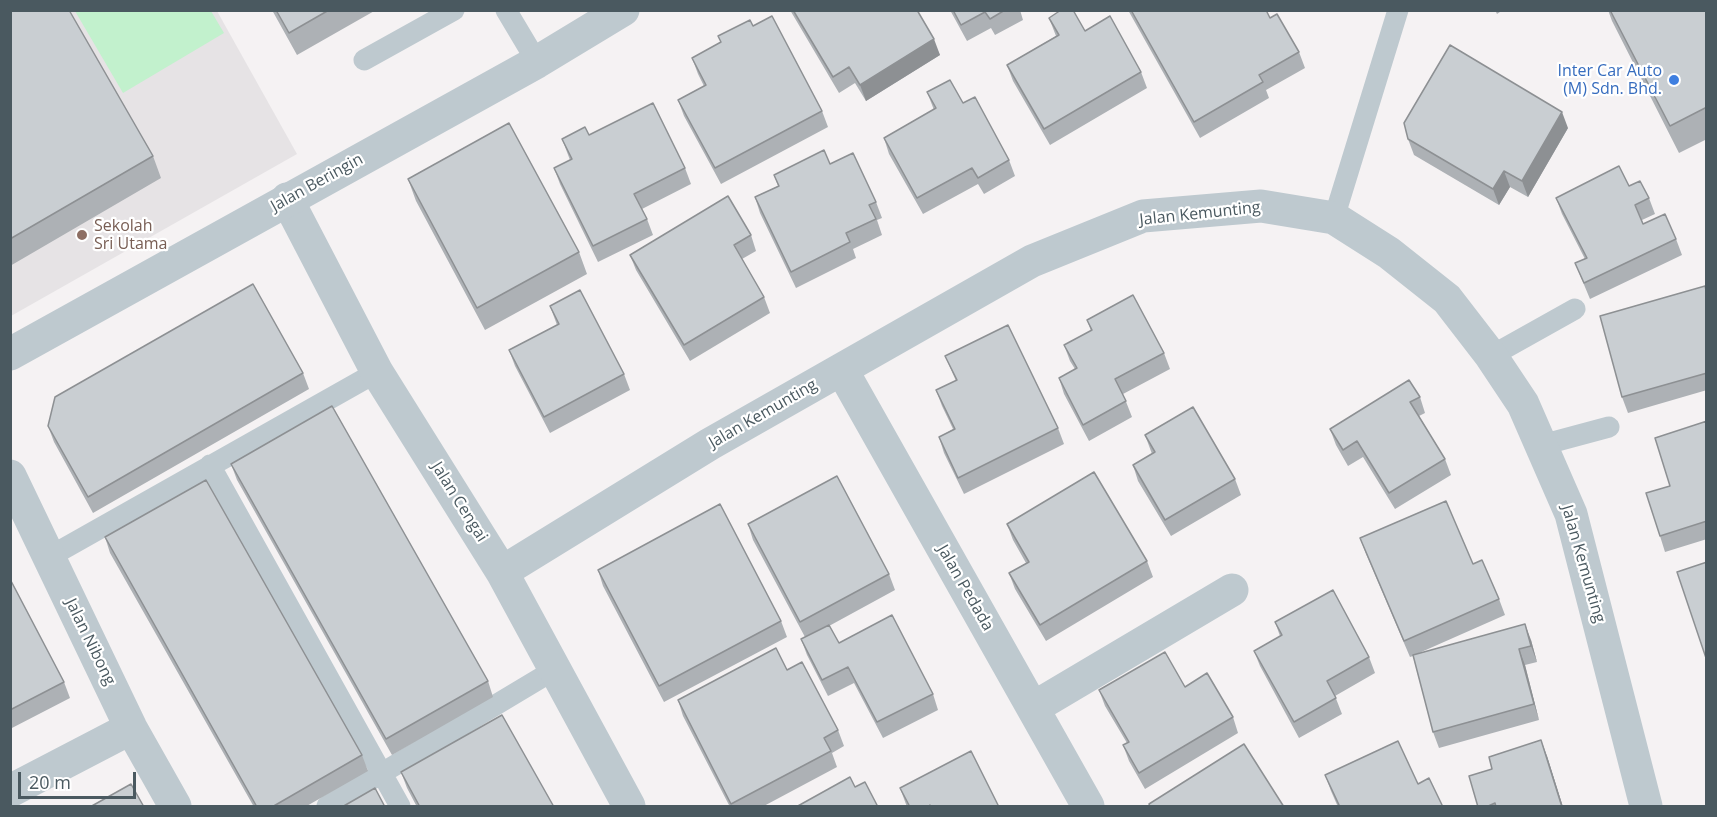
<!DOCTYPE html>
<html>
<head>
<meta charset="utf-8">
<style>
  body { margin:0 }
  #map { position:relative; width:1717px; height:817px; overflow:hidden; background:#f5f2f3; font-family:"Open Sans",sans-serif }
  canvas { display:block }
  .frame { position:absolute; inset:0; border:12px solid #4a5960; pointer-events:none }
  .scale { position:absolute; left:18px; top:772px; width:118px; height:27px; box-sizing:border-box; border:3px solid #4a5960; border-top:0; padding-left:8px; font-size:18px; line-height:21px; white-space:nowrap; color:#4a5960; -webkit-text-stroke:4px #fff; paint-order:stroke }
</style>
</head>
<body>
<div id="map">
<canvas width="1717" height="817"></canvas>
<div class="frame"></div>
<div class="scale">20 m</div>
</div>
<script>
const ctx = document.querySelector('canvas').getContext('2d');
ctx.lineJoin = 'round';
function fillPath(path, color) { ctx.fillStyle = color; ctx.fill(path, 'evenodd'); }
const toPath = rows => new Path2D(rows.map(r => 'M' + r).join(''));
function trace(path, color, width, dash) { ctx.strokeStyle = color; ctx.lineWidth = width; ctx.lineCap = dash ? 'butt' : 'round'; ctx.setLineDash(dash || []); ctx.stroke(path); }
function label(font, color, halo, rows, align = 'center') {
  ctx.font = font + ' "Open Sans",sans-serif'; ctx.lineWidth = 4.5; ctx.setLineDash([]); ctx.textBaseline = 'middle'; ctx.strokeStyle = halo; ctx.fillStyle = color; for (const [text, x, y, turn = 0] of rows) {
    ctx.save(); ctx.translate(x, y); ctx.rotate((+turn || 0) * Math.PI / 180); ctx.textAlign = isNaN(turn) ? turn : align; if (halo) ctx.strokeText(text, 0, 0); ctx.fillText(text, 0, 0); ctx.restore();
  }
}
const education = toPath([
  [11,11,217,11,297,154,11,316]
]);
const green = toPath([
  [75,11,211,11,224,33,123,93]
]);
const service = toPath([
  [506,10,537,62],
  [364,60,454,10],
  [1334,218,1398,10],
  [1491,356,1575,309],
  [1542,445,1609,427],
  [210,465,400,806],
  [49,557,377,372],
  [327,806,554,670]
]);
const minor = toPath([
  [287,199,377,372,502,572,629,806],
  [842,370,1088,806],
  [10,476,131,728,175,806],
  [502,572,710,444,1032,261,1143,216,1261,206,1334,218,1389,253,1447,299,1491,356,1523,404,1571,514,1646,806],
  [1033,708,1232,590],
  [10,791,131,728]
]);
const tertiary = toPath([
  [10,354,537,62,623,10]
]);
const wall = toPath([
  [10,10,153,156,161,178,10,266],
  [272,10,376,10,297,55],
  [790,10,917,10,940,55,866,101,855,83,839,93],
  [950,10,1020,10,1023,20,995,35,991,28,967,41],
  [1128,10,1266,10,1270,18,1299,52,1305,68,1266,90,1269,98,1200,138],
  [1495,10,1503,10,1497,14],
  [1608,10,1707,10,1707,139,1679,153,1612,21],
  [1049,18,1085,31,1141,72,1147,88,1050,145,1013,81,1007,65,1056,36],
  [753,26,822,111,828,127,721,184,684,116,678,100,704,86,698,74,692,58,721,42,718,36],
  [927,92,963,103,1009,160,1015,176,984,194,978,184,923,214,889,154,884,138,934,110],
  [1568,128,1528,197,1510,187,1499,205,1414,155,1408,139],
  [589,135,685,168,691,184,642,209,647,219,653,235,598,262,560,184,554,168,570,160,562,139],
  [830,164,876,202,882,218,877,220,882,235,853,249,856,258,796,288,760,213,755,197,778,186,774,175],
  [408,179,579,252,587,274,485,330,416,201],
  [1629,186,1649,198,1655,214,1642,220,1643,224,1676,239,1682,255,1590,299,1575,263,1585,259,1562,214,1556,198],
  [751,235,756,251,742,259,764,297,770,313,690,361,636,270,630,255],
  [1705,286,1707,292,1707,390,1628,413,1622,397],
  [550,306,624,374,630,390,550,433,515,366,509,350,557,325],
  [1087,320,1164,353,1170,369,1123,394,1132,417,1089,441,1064,394,1059,378,1075,369,1070,361,1064,345,1091,331],
  [945,356,1058,428,1064,444,964,494,944,453,939,437,953,429,942,406,936,390,956,381],
  [303,373,309,389,93,513,54,442,48,426],
  [1420,397,1425,413,1419,416,1445,459,1451,475,1395,509,1363,457,1348,466,1336,445,1330,429],
  [1707,421,1707,539,1665,552,1660,536,1670,486],
  [1145,435,1235,479,1241,495,1171,536,1138,481,1133,465,1152,454],
  [231,464,488,681,493,697,392,755,237,480],
  [748,524,889,574,895,590,829,626,839,643,933,694,938,710,883,738,854,683,828,696,807,655,801,639,805,637,753,540],
  [1007,524,1147,561,1153,577,1046,641,1015,589,1009,573,1026,563,1013,540],
  [105,537,362,755,368,771,305,807,254,807,110,553],
  [1360,538,1473,564,1499,599,1505,615,1419,653,1531,640,1537,662,1525,665,1539,720,1439,748,1433,732,1413,656,1410,657,1366,554],
  [598,570,781,621,787,637,664,702,603,586],
  [10,579,64,682,70,698,10,729],
  [1275,622,1369,657,1375,673,1335,696,1342,714,1299,738,1260,666,1254,651,1280,636],
  [787,670,838,730,844,746,832,753,837,767,762,807,730,807,683,716,678,700],
  [1185,687,1233,717,1238,733,1145,789,1129,761,1123,745,1127,743,1105,706,1099,690],
  [1547,756,1563,807,1478,807],
  [401,772,554,807,417,807,407,788],
  [1325,775,1418,784,1443,807,1338,807,1331,791],
  [900,788,999,807,907,807]
]);
const shadedWall = toPath([
  [934,39,940,55,866,101,860,85],
  [1562,112,1568,128,1528,197,1522,181],
  [1504,171,1510,187,1499,205,1493,189],
  [1525,624,1531,640,1537,662,1531,646],
  [1519,649,1525,665,1539,720,1534,704],
  [1541,740,1547,756,1563,807,1562,807]
]);
const building = toPath([
  [10,10,69,10,153,156,10,239,10,10],
  [276,10,329,10,289,33,276,10],
  [793,10,917,10,934,39,860,85,849,67,833,77,793,10],
  [953,10,1005,10,990,19,985,12,961,25,953,10],
  [1061,10,1073,10,1085,31,1110,16,1141,72,1044,129,1007,65,1059,35,1049,18,1061,10],
  [1131,10,1266,10,1270,18,1277,14,1299,52,1259,75,1263,82,1194,122,1131,10],
  [1610,10,1707,10,1707,107,1670,126,1610,10],
  [772,16,822,111,715,168,678,100,706,85,692,58,721,42,718,36,750,20,753,26,772,16],
  [1450,45,1562,112,1522,181,1504,171,1493,189,1408,139,1404,123,1450,45],
  [950,80,963,103,975,97,1009,160,978,178,972,168,917,198,884,138,936,108,927,92,950,80],
  [653,103,685,168,634,194,647,219,593,246,554,168,572,159,562,139,585,127,589,135,653,103],
  [509,123,579,252,477,308,408,179,509,123],
  [824,150,830,164,853,153,876,202,869,205,876,219,846,233,850,242,791,272,755,197,779,186,774,175,824,150],
  [1619,166,1629,186,1640,181,1649,198,1635,205,1643,224,1665,214,1676,239,1584,283,1575,263,1587,258,1556,198,1619,166],
  [728,196,751,235,734,245,764,297,684,345,630,255,728,196],
  [253,284,303,373,88,497,48,426,55,397,253,284],
  [1705,286,1707,294,1707,373,1622,397,1600,316,1705,286],
  [580,290,624,374,544,417,509,350,559,324,550,306,580,290],
  [1133,295,1164,353,1115,379,1126,401,1083,425,1059,378,1077,368,1064,345,1092,330,1087,320,1133,295],
  [1008,325,1058,428,958,478,939,437,955,429,936,390,957,380,945,356,1008,325],
  [1409,380,1420,397,1410,402,1445,459,1389,493,1357,441,1343,450,1330,429,1409,380],
  [332,406,488,681,386,739,231,464,332,406],
  [1193,407,1235,479,1165,520,1133,465,1155,452,1145,435,1193,407],
  [1707,421,1707,521,1660,536,1646,493,1670,486,1655,438,1707,421],
  [1094,472,1147,561,1040,625,1009,573,1029,562,1007,524,1094,472],
  [837,476,889,574,800,622,748,524,837,476],
  [206,480,362,755,272,807,257,807,105,537,206,480],
  [1446,501,1473,564,1482,560,1499,599,1404,641,1360,538,1446,501],
  [720,504,781,621,659,686,598,570,720,504],
  [1707,562,1707,661,1677,572,1707,562],
  [10,579,64,682,10,710,10,579],
  [1333,590,1369,657,1327,681,1336,698,1294,722,1254,651,1282,635,1275,622,1333,590],
  [892,615,933,694,877,722,848,667,822,680,801,639,829,625,839,643,892,615],
  [1525,624,1531,646,1519,649,1534,704,1433,732,1413,655,1525,624],
  [776,648,787,670,802,662,838,730,824,738,831,751,731,804,678,700,776,648],
  [1165,652,1185,687,1207,673,1233,717,1139,773,1123,745,1129,742,1099,690,1165,652],
  [502,715,554,807,420,807,401,772,502,715],
  [1541,740,1562,807,1496,807,1495,803,1486,807,1478,807,1469,776,1492,769,1489,757,1541,740],
  [1398,741,1418,784,1429,778,1443,807,1340,807,1325,775,1398,741],
  [1244,744,1284,807,1150,807,1149,804,1244,744],
  [971,751,999,807,931,807,930,805,927,807,910,807,900,788,971,751],
  [850,777,855,787,865,782,878,807,796,807,850,777],
  [131,784,144,807,90,807,131,784],
  [375,788,385,807,342,807,375,788]
]);
const markers = [
  [1674,80,6,"#3f7fe0"],
  [82,235,6,"#8d6e63"]
];
const shopNames = [
  ["Inter Car Auto",1662,71],
  ["(M) Sdn. Bhd.",1662,89]
];
const streetNames = [
  ["Jalan Beringin",317,183,-29],
  ["Jalan Kemunting",1200,214,-6],
  ["Jalan Kemunting",763,414,-30],
  ["Jalan Cengai",459,502,58],
  ["Jalan Kemunting",1583,564,74],
  ["Jalan Pedada",965,588,60],
  ["Jalan Nibong",90,642,64]
];
const educationNames = [
  ["Sekolah",94,226],
  ["Sri Utama",94,244]
];
fillPath(education, '#e6e3e5');
fillPath(green, '#c2f1cd');
trace(service, '#bec9cf', 21);
trace(minor, '#bec9cf', 33);
trace(tertiary, '#bec9cf', 33);
fillPath(wall, '#adb1b5');
fillPath(shadedWall, '#8d9093');
fillPath(building, '#c9ced2');
trace(building, '#8d9093', 1.5);
for (const [x, y, r, color] of markers) { const dot = new Path2D(); dot.arc(x, y, r, 0, 2 * Math.PI); ctx.fillStyle = color; ctx.fill(dot); trace(dot, '#fff', 2); }
label('16px', '#366cbe', '#fff', shopNames, 'right');
label('16px', '#4a5960', '#fff', streetNames);
label('16px', '#785e54', '#fff', educationNames, 'left');
</script>
</body>
</html>
